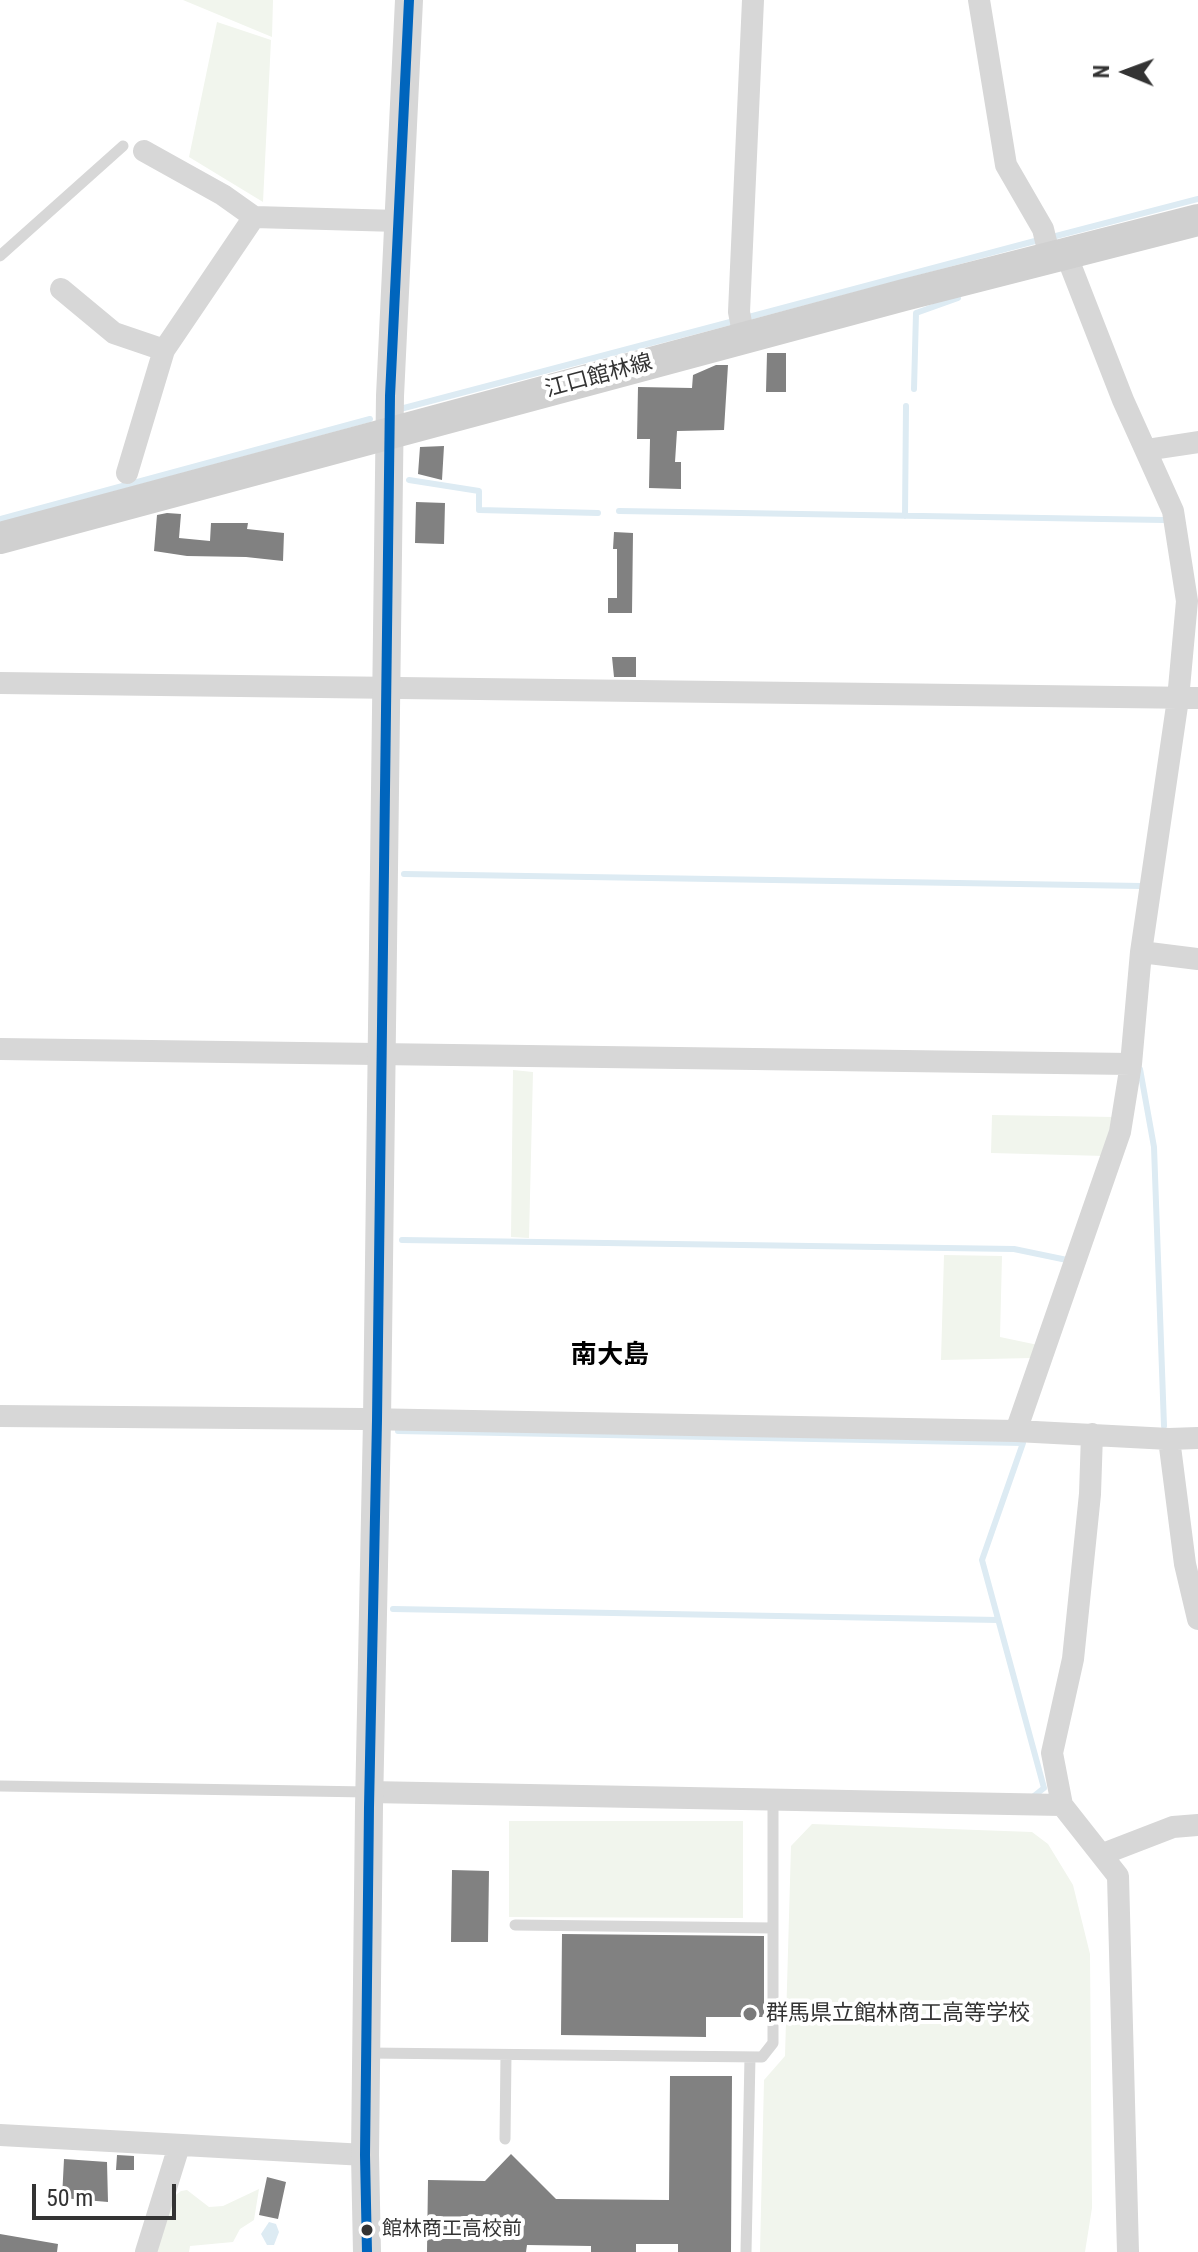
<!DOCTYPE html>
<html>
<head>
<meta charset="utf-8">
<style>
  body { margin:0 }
  #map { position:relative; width:1198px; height:2252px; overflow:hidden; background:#fff; font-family:"Roboto Condensed",sans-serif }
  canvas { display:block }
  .north { position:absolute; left:1086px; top:32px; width:80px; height:80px; -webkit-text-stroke:6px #fff; paint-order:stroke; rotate:271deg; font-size:22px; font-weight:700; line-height:32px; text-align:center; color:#333 }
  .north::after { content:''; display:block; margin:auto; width:28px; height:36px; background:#333; clip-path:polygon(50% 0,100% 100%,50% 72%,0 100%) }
  .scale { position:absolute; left:32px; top:2184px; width:144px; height:36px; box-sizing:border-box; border:4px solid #333; border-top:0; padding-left:10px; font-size:24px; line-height:28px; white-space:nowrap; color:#333; -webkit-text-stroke:6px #fff; paint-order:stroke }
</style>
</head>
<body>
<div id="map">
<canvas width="1198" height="2252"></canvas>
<div class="north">N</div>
<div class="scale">50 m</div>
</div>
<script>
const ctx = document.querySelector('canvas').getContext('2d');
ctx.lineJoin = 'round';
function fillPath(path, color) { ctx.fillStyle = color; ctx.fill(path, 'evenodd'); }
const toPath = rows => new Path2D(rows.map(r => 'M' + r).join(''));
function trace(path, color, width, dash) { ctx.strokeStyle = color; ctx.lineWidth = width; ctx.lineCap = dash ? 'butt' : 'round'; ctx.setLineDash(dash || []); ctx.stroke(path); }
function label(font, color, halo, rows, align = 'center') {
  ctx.font = font + ' "Roboto Condensed","Noto Sans JP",sans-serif'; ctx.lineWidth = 8; ctx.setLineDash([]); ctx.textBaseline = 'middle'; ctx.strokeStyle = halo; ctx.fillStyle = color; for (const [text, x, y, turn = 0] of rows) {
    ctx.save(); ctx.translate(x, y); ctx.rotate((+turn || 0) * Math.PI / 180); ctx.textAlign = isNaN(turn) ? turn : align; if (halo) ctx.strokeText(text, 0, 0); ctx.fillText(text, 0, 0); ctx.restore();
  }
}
const green = toPath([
  [183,0,273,0,272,37],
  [217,22,271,40,263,202,189,157],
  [513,1070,533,1072,529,1238,511,1237],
  [992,1115,1115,1117,1105,1156,991,1153],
  [944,1255,1002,1256,1000,1337,1038,1345,1032,1358,941,1360],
  [509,1821,743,1821,743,1918,509,1917],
  [812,1824,1032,1832,1048,1844,1073,1885,1090,1954,1092,2208,1085,2252,760,2252,764,2080,785,2056,791,1846],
  [259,2189,254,2220,240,2229,233,2242,190,2246,189,2252,150,2252,164,2204,181,2191,187,2190,209,2207,223,2206]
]);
const water = toPath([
  [269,2222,276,2224,279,2232,274,2245,267,2245,261,2234]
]);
const stream = toPath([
  [1056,236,1198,199],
  [745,318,1035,241],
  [914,389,916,313,958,298],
  [404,408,734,321],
  [409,480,479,491,479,510,598,513],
  [619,511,1164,520],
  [905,516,906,406],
  [0,519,370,419],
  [404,874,1142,886],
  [1140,1069,1154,1147,1164,1426],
  [402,1240,1014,1249,1067,1260],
  [398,1431,1023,1443,982,1560,1044,1788,1034,1796],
  [393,1609,998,1620]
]);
const building = toPath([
  [767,353,786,353,786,392,766,392],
  [716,365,728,365,724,430,677,431,675,462,681,462,681,489,649,488,650,439,637,439,638,387,692,388,693,375],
  [444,446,442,480,418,474,420,447],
  [416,502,445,503,444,544,415,543],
  [167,513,181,514,179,538,210,541,211,523,248,523,247,529,284,533,283,561,246,557,187,556,154,551,157,515],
  [614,532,633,533,632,613,608,613,608,598,617,598,617,549,613,549],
  [612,657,636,657,636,677,614,677],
  [452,1870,489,1871,488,1942,451,1942],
  [562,1934,764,1936,764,2017,706,2017,706,2037,561,2035],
  [670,2076,732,2076,731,2252,678,2252,678,2244,636,2244,636,2252,591,2252,591,2246,527,2245,526,2252,427,2252,428,2180,485,2181,511,2154,556,2199,669,2200],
  [117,2155,134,2156,134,2170,116,2170],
  [64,2159,107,2162,108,2202,62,2198],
  [267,2177,286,2182,278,2219,259,2215],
  [0,2234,58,2244,57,2252,0,2252]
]);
const service = toPath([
  [0,256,123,146],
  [0,1786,368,1792],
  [515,1925,773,1928],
  [367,2053,762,2057,773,2043,773,1801],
  [505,2139,506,2055],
  [746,2252,750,2057]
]);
const minor = toPath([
  [979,0,1006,165,1043,229,1050,258],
  [144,151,223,195,254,217],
  [61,289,114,333,164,350],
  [744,338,739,312,753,0],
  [1146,450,1198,442],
  [127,473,164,350,254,217,398,221],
  [0,683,1198,698],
  [1141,952,1198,959],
  [0,1049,1131,1064],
  [0,1416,364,1419,1016,1431,1169,1439,1198,1438],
  [1016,1431,1120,1132,1131,1064,1141,952,1178,699,1187,601,1173,511,1123,400,1066,254],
  [1092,1434,1090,1494,1073,1659,1052,1753,1062,1805,1118,1876,1128,2252],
  [1169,1439,1185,1564,1198,1619],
  [369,1792,1062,1805],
  [1103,1854,1173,1827,1198,1825],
  [0,2135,365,2155],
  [146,2252,179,2146]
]);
const tertiary = toPath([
  [367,2252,365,2155,369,1807,377,1420,390,396,409,0]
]);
const secondary = toPath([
  [0,538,904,295,1198,220]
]);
const bus1 = toPath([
  [367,2252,365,2155,369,1807,377,1420,390,396,409,0]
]);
const markers = [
  [750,2014,8,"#7a7a7a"],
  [367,2230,7,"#333"]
];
const busNames = [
  ["館林商工高校前",382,2230]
];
const streetNames = [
  ["江口館林線",599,377,-15]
];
const poiNames = [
  ["群馬県立館林商工高等学校",766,2014]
];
const quarterNames = [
  ["南大島",610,1356]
];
fillPath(green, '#f1f5ed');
fillPath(water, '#ddebf3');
trace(stream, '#ddebf3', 6);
fillPath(building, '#818181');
trace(service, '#d7d7d7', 11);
trace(minor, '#d7d7d7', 22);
trace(tertiary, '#d7d7d7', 28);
trace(secondary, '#d0d0d0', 32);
trace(bus1, '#0065bd', 10);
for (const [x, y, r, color] of markers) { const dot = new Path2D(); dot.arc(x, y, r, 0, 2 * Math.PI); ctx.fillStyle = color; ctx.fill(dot); trace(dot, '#fff', 3); }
label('20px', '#333', '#fff', busNames, 'left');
label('22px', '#333', '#fff', streetNames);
label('22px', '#333', '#fff', poiNames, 'left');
label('bold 26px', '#000', '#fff', quarterNames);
</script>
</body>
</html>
